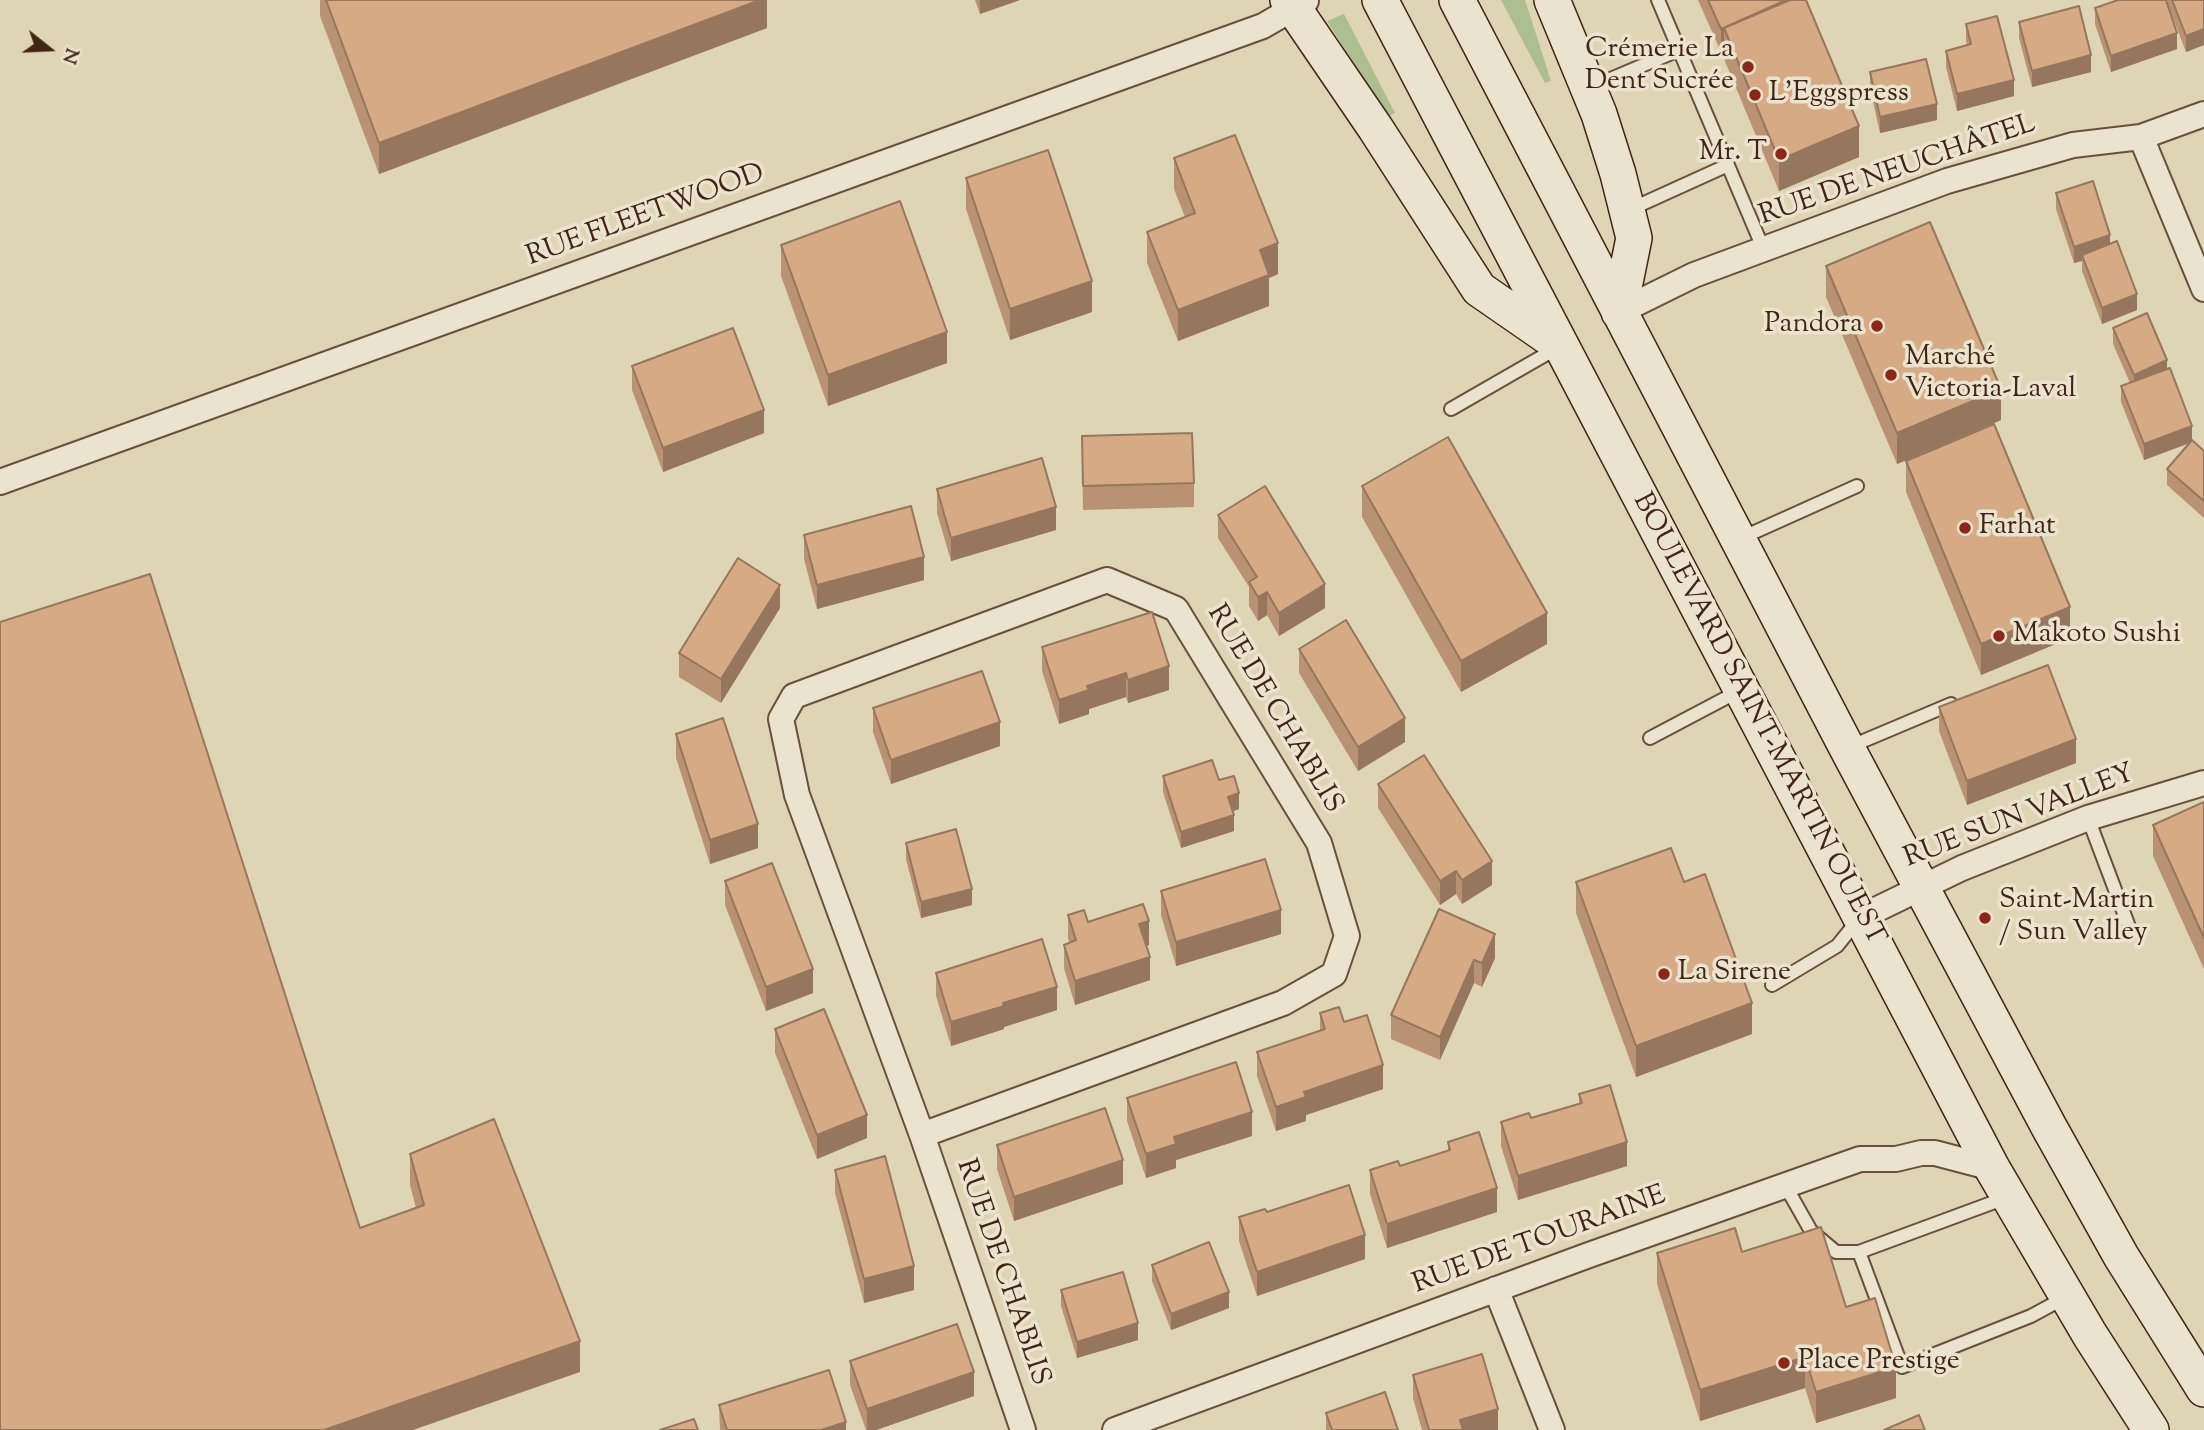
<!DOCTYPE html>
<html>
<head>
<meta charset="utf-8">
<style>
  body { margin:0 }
  #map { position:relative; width:2204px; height:1430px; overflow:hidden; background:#ded5b4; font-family:"Sorts Mill Goudy",serif }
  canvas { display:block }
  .north { position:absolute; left:14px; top:14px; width:70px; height:70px; -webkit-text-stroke:5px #eae4ce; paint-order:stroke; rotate:108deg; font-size:19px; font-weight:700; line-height:28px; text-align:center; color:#412413 }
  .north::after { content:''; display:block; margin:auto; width:24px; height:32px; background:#412413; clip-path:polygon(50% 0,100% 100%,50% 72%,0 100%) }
</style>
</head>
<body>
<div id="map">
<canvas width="2204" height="1430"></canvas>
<div class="north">N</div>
</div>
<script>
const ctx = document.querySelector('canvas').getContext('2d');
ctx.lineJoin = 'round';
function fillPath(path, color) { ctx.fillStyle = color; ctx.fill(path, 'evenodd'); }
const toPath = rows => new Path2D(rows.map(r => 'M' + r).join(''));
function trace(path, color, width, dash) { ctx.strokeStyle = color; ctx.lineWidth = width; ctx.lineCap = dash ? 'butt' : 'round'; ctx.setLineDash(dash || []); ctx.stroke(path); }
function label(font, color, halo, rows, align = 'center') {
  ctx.font = font + ' "Sorts Mill Goudy",serif'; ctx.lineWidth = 7; ctx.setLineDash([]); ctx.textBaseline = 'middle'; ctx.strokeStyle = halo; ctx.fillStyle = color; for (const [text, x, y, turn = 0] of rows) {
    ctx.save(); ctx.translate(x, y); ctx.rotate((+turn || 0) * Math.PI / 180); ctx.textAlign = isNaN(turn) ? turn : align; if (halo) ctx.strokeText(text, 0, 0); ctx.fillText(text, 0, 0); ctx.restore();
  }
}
const green = toPath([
  [1501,0,1525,0,1551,81,1545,83],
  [1344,14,1395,113,1388,117,1327,21]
]);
const service = toPath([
  [1658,0,1763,248],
  [1589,88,1679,50],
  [1631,209,1728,165],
  [1451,409,1557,348],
  [1739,539,1857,486],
  [1650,738,1739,691],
  [1849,747,1951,704],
  [2088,818,2131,932],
  [1772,985,1837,946,1858,920],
  [1785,1185,1811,1231,1836,1252,1859,1252,2008,1197],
  [1859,1252,1902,1367,2031,1316,2066,1297]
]);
const minor = toPath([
  [2141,137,2204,289],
  [1619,312,1694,275,1947,181,2073,145,2141,137,2204,114],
  [0,482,1263,26,1306,1],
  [1861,917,1962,868,2088,818,2204,783],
  [922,1135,1283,1003,1334,974,1347,936,1319,843,1176,609,1107,580,794,696,781,719,797,795,922,1135,1023,1430],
  [1496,1289,1552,1430],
  [1115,1430,1589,1255,1860,1159,1896,1159,1921,1153,1935,1153,1992,1168]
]);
const secondary = toPath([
  [1288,0,1376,129,1479,289,1557,343],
  [1380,0,1992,1168,2090,1335,2151,1430],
  [1457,0,1847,748,2049,1127,2121,1256,2204,1389],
  [1552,0,1599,114,1618,174,1634,238,1619,312]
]);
const wall = toPath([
  [320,0,767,0,767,28,379,174,320,16],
  [975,0,1020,0,980,14],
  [1698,0,1806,0,1859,157,1779,191,1724,59,1724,51,1721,52],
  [2166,0,2204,0,2204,45,2186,52],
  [2095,8,2177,49,2111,72,2095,24],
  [2019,22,2091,72,2032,87,2019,38],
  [1966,24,2014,96,1957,111,1946,67,1946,51,1967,45,1966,41],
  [1870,72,1937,120,1880,133,1870,88],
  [1174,158,1278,274,1269,278,1269,306,1178,341,1147,263,1147,232,1185,217,1174,189],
  [966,178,1092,312,1010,340,966,209],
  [2056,193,2110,244,2137,310,2102,324,2082,271,2082,261,2074,263,2056,209],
  [781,245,947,363,828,406,781,276],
  [1826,266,2001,420,1897,464,1826,297],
  [2113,328,2167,369,2192,441,2204,451,2204,518,2167,485,2167,469,2190,443,2144,460,2121,402,2121,386,2130,383,2113,344],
  [632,366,764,433,663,472,632,390],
  [1082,436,1194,483,1194,507,1083,510],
  [1906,461,2070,638,1981,675,1906,492],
  [1362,486,1547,644,1461,692,1362,517],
  [937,489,1056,530,951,561,937,513],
  [1218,515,1325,608,1279,636,1267,615,1258,621,1249,606,1249,587,1218,538],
  [804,535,924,580,817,609,804,559],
  [780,608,721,703,679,677,679,653],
  [1152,612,1169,690,1128,703,1126,697,1089,709,1089,714,1059,724,1042,671,1042,647],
  [1299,649,1405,742,1358,771,1299,673],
  [1939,707,2076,763,1967,805,1939,731],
  [873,708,1000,746,891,784,873,732],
  [676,734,758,848,710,864,676,758],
  [1163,776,1219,780,1239,809,1233,811,1234,831,1181,848,1163,792],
  [1378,784,1492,885,1462,904,1456,894,1440,905,1378,808],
  [2204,802,2204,969,2153,856,2153,825],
  [906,843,972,905,921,918,906,859],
  [725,881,813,993,766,1011,725,905],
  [1576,882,1684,882,1752,1034,1636,1077,1576,913],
  [1161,891,1281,934,1176,966,1161,915],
  [1439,909,1495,958,1482,987,1474,983,1440,1060,1391,1039,1391,1015],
  [1068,915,1149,945,1146,946,1150,980,1075,1005,1064,968,1064,945,1070,943,1068,939],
  [936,973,1057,1010,1004,1027,1004,1029,951,1046,936,996],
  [1320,1013,1344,1022,1383,1089,1306,1115,1306,1121,1276,1131,1257,1076,1257,1052,1320,1031],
  [775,1029,867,1138,817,1159,775,1053],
  [1579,1094,1627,1166,1518,1200,1501,1146,1501,1122,1531,1118,1579,1103],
  [1127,1098,1252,1136,1176,1160,1176,1168,1146,1178,1127,1121],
  [1448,1142,1497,1212,1387,1248,1370,1194,1370,1170,1400,1166,1448,1151],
  [997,1145,1123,1184,1014,1221,997,1169],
  [410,1154,580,1372,360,1228,416,1208,410,1185],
  [835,1170,914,1290,864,1303,835,1193],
  [1267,1212,1365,1259,1257,1296,1239,1241,1239,1217],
  [1742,1252,1846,1307,1896,1398,1816,1423,1805,1388,1700,1421,1657,1284,1657,1253],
  [1152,1265,1229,1308,1171,1330,1152,1281],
  [1061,1290,1138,1340,1077,1358,1061,1306],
  [850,1361,974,1396,876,1430,866,1430,850,1385],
  [1413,1375,1498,1430,1422,1430,1413,1398],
  [719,1405,846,1430,720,1430],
  [1326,1413,1398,1430,1326,1430]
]);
const shadedWall = toPath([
  [760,0,767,0,767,28,379,174,379,143],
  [980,0,1020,0,980,14],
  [1786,0,1802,0,1724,28,1724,51,1721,52,1721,29],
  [2204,29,2204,45,2186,52,2186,36],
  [2177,33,2177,49,2111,72,2111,56],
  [2091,55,2091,72,2032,87,2032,71],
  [2014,80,2014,96,1957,111,1957,94],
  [1937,104,1937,120,1880,133,1880,117],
  [1859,126,1859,157,1779,191,1779,160],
  [2110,235,2110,251,2082,255,2082,261,2074,263,2074,247],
  [1278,243,1278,274,1269,278,1269,306,1178,341,1178,310,1260,250],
  [1092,281,1092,312,1010,340,1010,309],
  [2137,294,2137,310,2102,324,2102,308],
  [947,332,947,363,828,406,828,375],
  [2167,360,2167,376,2134,391,2134,375],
  [2001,389,2001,420,1897,464,1897,433],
  [764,410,764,433,663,472,663,448],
  [2192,426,2192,442,2144,460,2144,444],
  [1056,507,1056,530,951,561,951,538],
  [924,557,924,580,817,609,817,585],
  [1325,584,1325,608,1279,636,1279,613],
  [780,585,780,608,721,703,721,679],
  [1267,592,1267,615,1258,621,1258,597],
  [2070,607,2070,638,1981,675,1981,644],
  [1547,613,1547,644,1461,692,1461,661],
  [1169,666,1169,690,1128,703,1128,680],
  [1126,673,1126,697,1089,709,1089,714,1059,724,1059,700,1087,686],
  [1405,718,1405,742,1358,771,1358,747],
  [1000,722,1000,746,891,784,891,760],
  [2076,739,2076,763,1967,805,1967,781],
  [1239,793,1239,809,1228,813,1228,797],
  [1234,815,1234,831,1181,848,1181,832],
  [758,824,758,848,710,864,710,840],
  [1492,861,1492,885,1462,904,1462,880],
  [1456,871,1456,894,1440,905,1440,881],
  [972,889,972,905,921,918,921,902],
  [1281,910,1281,934,1176,966,1176,942],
  [1149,921,1149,945,1139,948,1139,924],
  [1495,934,1495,958,1482,987,1482,963],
  [1150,957,1150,980,1075,1005,1075,981],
  [1474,960,1474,983,1440,1060,1440,1037],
  [813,969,813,993,766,1011,766,987],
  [1057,987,1057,1010,1004,1027,1004,1029,951,1046,951,1022,1003,1003],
  [1752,1003,1752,1034,1636,1077,1636,1046],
  [1383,1065,1383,1089,1306,1115,1306,1121,1276,1131,1276,1107,1304,1092],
  [1252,1112,1252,1136,1176,1160,1176,1168,1146,1178,1146,1154,1174,1137],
  [867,1115,867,1138,817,1159,817,1135],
  [1627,1142,1627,1166,1518,1200,1518,1176],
  [1123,1160,1123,1184,1014,1221,1014,1197],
  [1497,1188,1497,1212,1387,1248,1387,1224],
  [1365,1235,1365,1259,1257,1296,1257,1272],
  [914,1266,914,1290,864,1303,864,1279],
  [1229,1292,1229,1308,1171,1330,1171,1314],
  [1138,1323,1138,1340,1077,1358,1077,1342],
  [580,1341,580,1372,413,1430,324,1430],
  [1805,1357,1805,1388,1700,1421,1700,1390],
  [1896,1367,1896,1398,1816,1423,1816,1392],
  [974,1372,974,1396,876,1430,867,1430,867,1409],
  [1498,1409,1498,1430,1460,1430,1460,1420],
  [846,1422,846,1430,821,1430]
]);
const building = toPath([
  [326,0,760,0,379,143,326,0],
  [1708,0,1786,0,1721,29,1708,0],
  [1790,0,1806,0,1859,126,1779,160,1724,28,1790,0],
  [2118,0,2166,0,2177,33,2111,56,2095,8,2118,0],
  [2172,0,2204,0,2204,29,2186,36,2172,0],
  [2079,6,2091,55,2032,71,2019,22,2079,6],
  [1997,16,2014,80,1957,94,1946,51,1971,44,1966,24,1997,16],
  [1926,59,1937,104,1880,117,1870,72,1926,59],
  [1235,135,1278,243,1260,250,1269,275,1178,310,1147,232,1195,213,1174,158,1235,135],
  [1048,150,1092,281,1010,309,966,178,1048,150],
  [2093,181,2110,235,2074,247,2056,193,2093,181],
  [900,201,947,332,828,375,781,245,900,201],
  [1930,222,2001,389,1897,433,1826,266,1930,222],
  [2117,241,2137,294,2102,308,2082,255,2117,241],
  [2147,313,2167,360,2134,375,2113,328,2147,313],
  [733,328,764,410,663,448,632,366,733,328],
  [2170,368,2192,426,2144,444,2121,386,2170,368],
  [1994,424,2070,607,1981,644,1906,461,1994,424],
  [1192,433,1194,483,1083,486,1082,436,1192,433],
  [1448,437,1547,613,1461,661,1362,486,1448,437],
  [2192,440,2204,451,2204,501,2167,469,2192,440],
  [1042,458,1056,507,951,538,937,489,1042,458],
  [1265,486,1325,584,1279,613,1267,592,1258,597,1249,582,1257,577,1218,515,1265,486],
  [911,506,924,557,817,585,804,535,911,506],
  [738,558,780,585,721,679,679,653,738,558],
  [150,574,360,1228,424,1205,410,1154,494,1119,580,1341,324,1430,0,1430,0,622,150,574],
  [1152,612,1169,666,1128,680,1126,673,1087,686,1089,690,1059,700,1042,647,1152,612],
  [1346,620,1405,718,1358,747,1299,649,1346,620],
  [2048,665,2076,739,1967,781,1939,707,2048,665],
  [982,671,1000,722,891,760,873,708,982,671],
  [723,718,758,824,710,840,676,734,723,718],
  [1424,755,1492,861,1462,880,1456,871,1440,881,1378,784,1424,755],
  [1212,760,1219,780,1234,776,1239,793,1228,797,1234,815,1181,832,1163,776,1212,760],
  [2204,802,2204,938,2153,825,2204,802],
  [956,829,972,889,921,902,906,843,956,829],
  [1671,848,1684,882,1705,874,1752,1003,1636,1046,1576,882,1671,848],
  [1265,859,1281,910,1176,942,1161,891,1265,859],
  [772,863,813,969,766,987,725,881,772,863],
  [1143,904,1149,921,1139,924,1150,957,1075,981,1064,945,1076,940,1068,915,1084,910,1088,922,1143,904],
  [1439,909,1495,934,1482,963,1474,960,1440,1037,1391,1015,1439,909],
  [1042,939,1057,987,1003,1003,1004,1006,951,1022,936,973,1042,939],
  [1339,1007,1344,1022,1367,1015,1383,1065,1304,1092,1306,1097,1276,1107,1257,1052,1325,1029,1320,1013,1339,1007],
  [824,1009,867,1115,817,1135,775,1029,824,1009],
  [1236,1062,1252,1112,1174,1137,1176,1144,1146,1154,1127,1098,1236,1062],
  [1610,1085,1627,1142,1518,1176,1501,1122,1529,1113,1531,1118,1582,1103,1579,1094,1610,1085],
  [1105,1108,1123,1160,1014,1197,997,1145,1105,1108],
  [1479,1132,1497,1188,1387,1224,1370,1170,1398,1161,1400,1166,1450,1150,1448,1142,1479,1132],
  [885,1156,914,1266,864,1279,835,1170,885,1156],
  [1349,1185,1365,1235,1257,1272,1239,1217,1265,1209,1267,1212,1349,1185],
  [1821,1227,1846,1307,1875,1298,1896,1367,1816,1392,1805,1357,1700,1390,1657,1253,1735,1228,1742,1252,1821,1227],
  [1209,1242,1229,1292,1171,1314,1152,1265,1209,1242],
  [1123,1272,1138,1323,1077,1342,1061,1290,1123,1272],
  [957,1324,974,1372,867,1409,850,1361,957,1324],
  [1482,1354,1498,1409,1460,1420,1463,1430,1429,1430,1413,1375,1482,1354],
  [829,1370,846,1422,821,1430,727,1430,719,1405,829,1370],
  [1385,1392,1398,1430,1332,1430,1326,1413,1385,1392],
  [1919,1415,1925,1430,1884,1430,1919,1415],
  [694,1419,698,1430,660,1430,694,1419]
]);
const markers = [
  [1748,67,7,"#8f2418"],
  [1755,95,7,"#8f2418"],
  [1781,154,7,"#8f2418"],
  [1877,326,7,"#8f2418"],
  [1891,375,7,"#8f2418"],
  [1965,528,7,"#8f2418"],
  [1999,636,7,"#8f2418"],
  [1985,918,7,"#8f2418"],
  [1664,974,7,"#8f2418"],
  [1784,1363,7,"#8f2418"]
];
const poiNames = [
  ["Crémerie La",1734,51,"right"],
  ["Dent Sucrée",1734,83,"right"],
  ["L'Eggspress",1769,95],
  ["Mr. T",1767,154,"right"],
  ["Pandora",1863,326,"right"],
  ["Marché",1905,359],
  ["Victoria-Laval",1905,391],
  ["Farhat",1979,528],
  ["Makoto Sushi",2013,636],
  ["Saint-Martin",1999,902],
  ["/ Sun Valley",1999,934],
  ["La Sirene",1678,974],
  ["Place Prestige",1798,1363]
];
const streetNames = [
  ["RUE DE NEUCHÂTEL",1898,172,-19],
  ["RUE FLEETWOOD",646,217,-20],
  ["RUE DE CHABLIS",1273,710,59],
  ["BOULEVARD SAINT-MARTIN OUEST",1757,720,62],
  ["RUE SUN VALLEY",2020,818,-21],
  ["RUE DE TOURAINE",1540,1242,-20],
  ["RUE DE CHABLIS",1001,1273,71]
];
fillPath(green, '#adbe90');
trace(service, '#68503b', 16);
trace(minor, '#68503b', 28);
trace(secondary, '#412413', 38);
trace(service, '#eae4ce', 12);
trace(minor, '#eae4ce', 24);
trace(secondary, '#eae4ce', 35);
fillPath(wall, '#b89272');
fillPath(shadedWall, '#96775d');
fillPath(building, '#d6aa85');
trace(building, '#96775d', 2);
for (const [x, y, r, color] of markers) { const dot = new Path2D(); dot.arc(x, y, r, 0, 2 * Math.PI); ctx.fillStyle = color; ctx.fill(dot); trace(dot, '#eae4ce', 2.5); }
label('28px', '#412413', '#eae4ce', poiNames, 'left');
label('28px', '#412413', '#eae4ce', streetNames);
</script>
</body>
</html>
